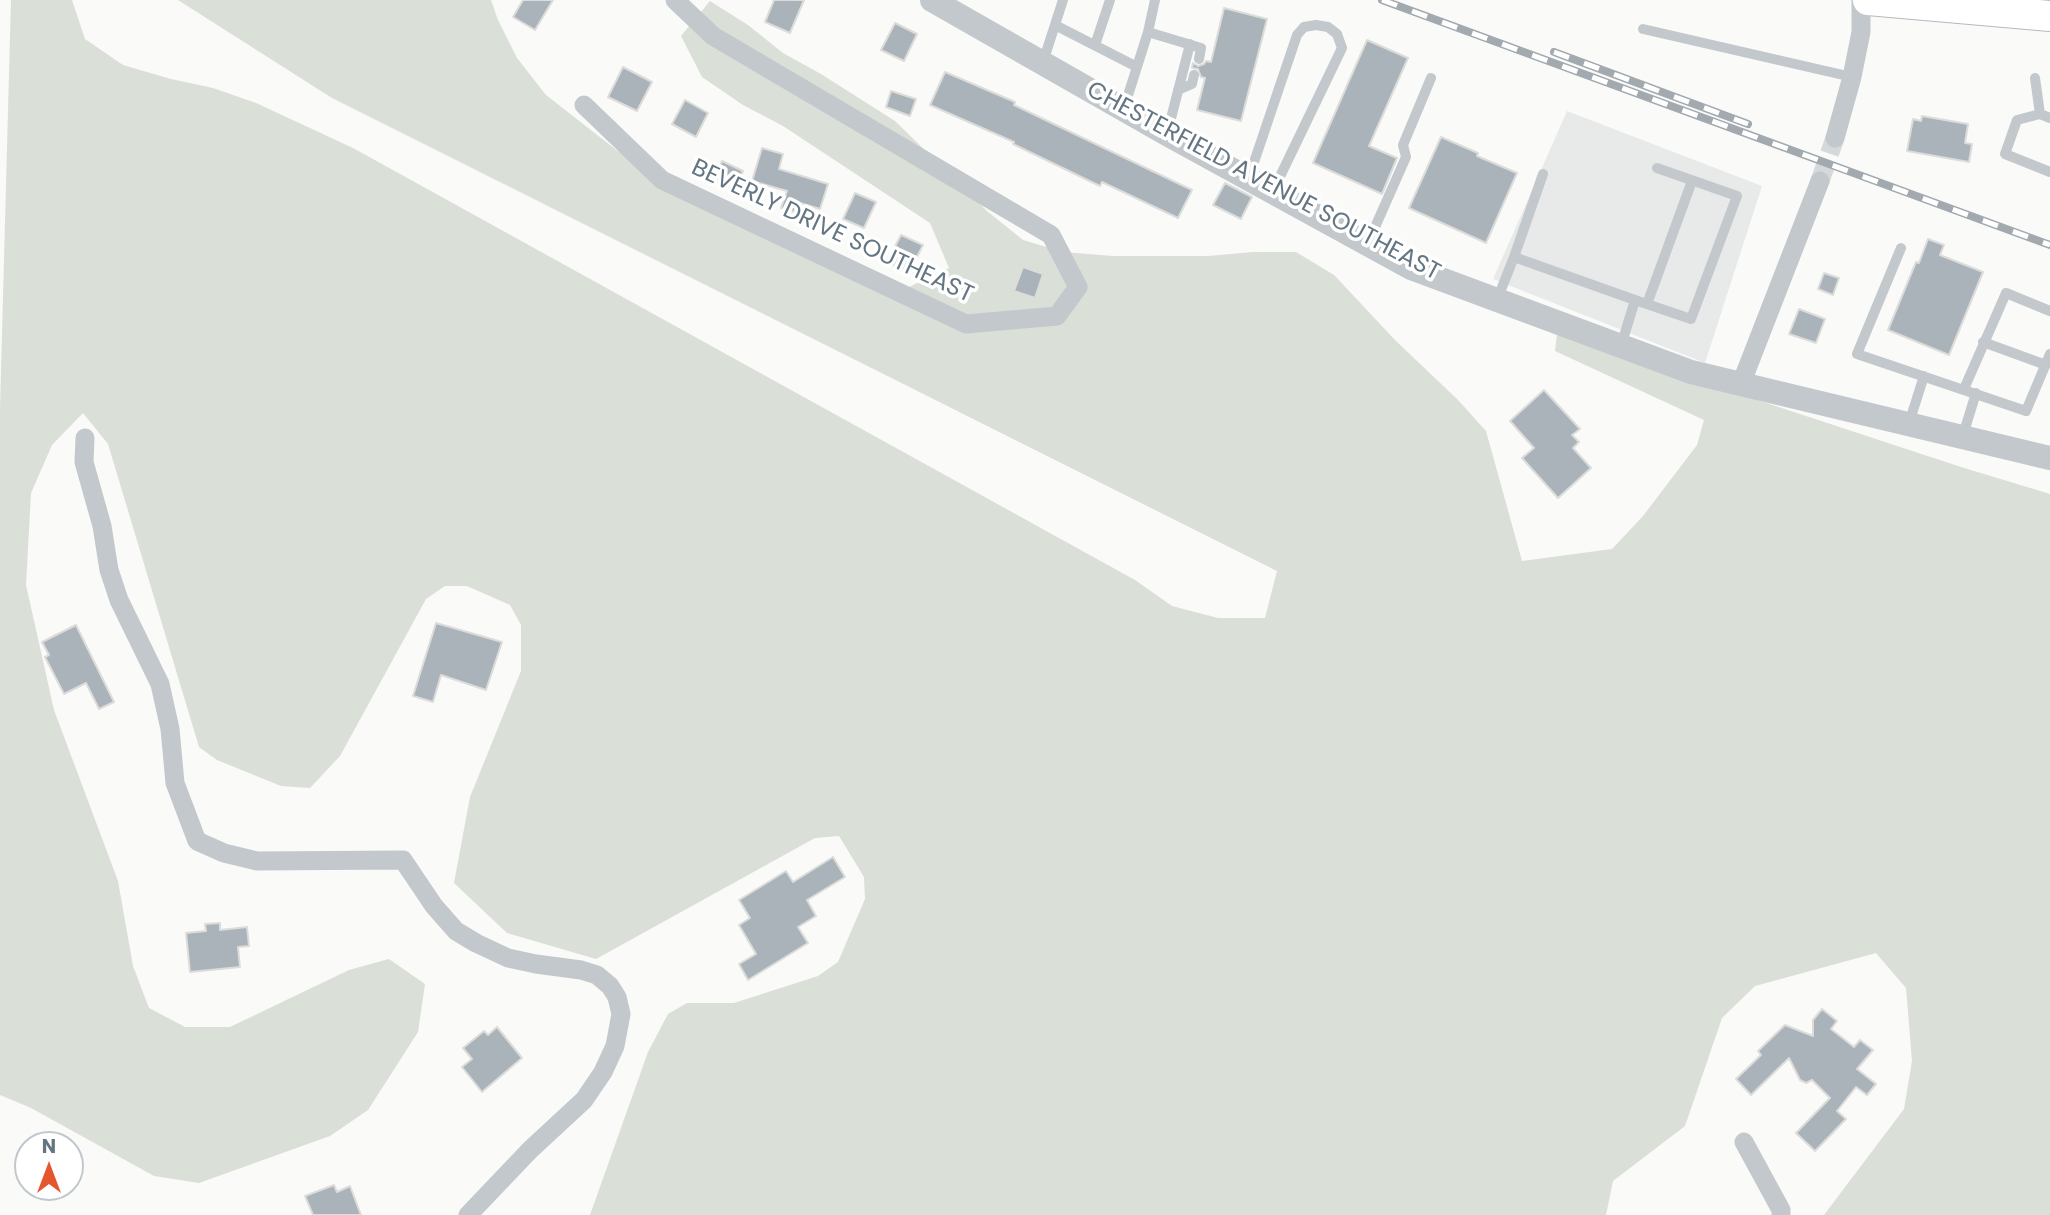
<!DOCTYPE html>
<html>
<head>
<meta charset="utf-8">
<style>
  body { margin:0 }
  #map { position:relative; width:2050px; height:1215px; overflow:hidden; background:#fafaf8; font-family:Poppins,sans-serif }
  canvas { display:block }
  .north { position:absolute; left:14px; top:1131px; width:70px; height:70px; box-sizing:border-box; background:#fff; border:2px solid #c1c8cd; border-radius:50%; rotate:0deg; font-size:19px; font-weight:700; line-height:28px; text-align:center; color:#657683 }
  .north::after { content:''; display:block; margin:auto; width:24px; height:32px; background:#e4572e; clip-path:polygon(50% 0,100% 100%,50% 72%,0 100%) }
</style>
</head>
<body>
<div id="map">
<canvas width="2050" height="1215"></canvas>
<div class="north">N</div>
</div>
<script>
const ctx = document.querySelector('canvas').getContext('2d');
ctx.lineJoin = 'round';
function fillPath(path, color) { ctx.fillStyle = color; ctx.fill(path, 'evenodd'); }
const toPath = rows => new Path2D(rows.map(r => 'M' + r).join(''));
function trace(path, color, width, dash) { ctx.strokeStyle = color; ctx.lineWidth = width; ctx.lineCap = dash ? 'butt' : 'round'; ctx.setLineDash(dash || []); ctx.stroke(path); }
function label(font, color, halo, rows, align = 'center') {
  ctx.font = font + ' Poppins,sans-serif'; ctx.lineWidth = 7; ctx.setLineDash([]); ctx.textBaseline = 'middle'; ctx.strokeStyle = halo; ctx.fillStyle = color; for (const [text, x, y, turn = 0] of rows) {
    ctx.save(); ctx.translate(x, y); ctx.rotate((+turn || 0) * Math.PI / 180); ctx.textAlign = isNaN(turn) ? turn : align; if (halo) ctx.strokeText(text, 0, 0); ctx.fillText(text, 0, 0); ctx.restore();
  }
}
const built = toPath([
  [1567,111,1762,186,1705,363,1493,279]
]);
const green = toPath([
  [11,0,72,0,85,39,123,65,171,79,213,88,256,103,353,148,1135,580,1172,606,1218,618,1265,618,1277,571,332,98,178,0,491,0,498,20,517,58,546,95,619,152,909,287,949,268,930,223,783,126,743,105,702,77,681,36,710,1,748,25,783,53,821,74,895,121,987,211,1023,240,1063,252,1113,256,1208,256,1253,252,1296,252,1334,275,1396,341,1458,400,1486,431,1522,561,1612,549,1643,516,1697,445,1704,420,1555,351,1557,334,1961,467,2050,494,2050,1215,1824,1215,1904,1109,1912,1061,1906,988,1876,953,1755,986,1722,1018,1685,1126,1613,1181,1606,1215,590,1215,648,1052,668,1014,687,1003,734,1003,818,976,838,962,865,899,864,877,839,836,815,838,596,959,507,933,454,883,470,797,521,671,521,625,510,605,467,586,445,586,426,599,340,756,310,788,281,786,217,760,199,747,108,444,83,413,52,445,31,493,26,585,54,710,118,881,133,966,149,1008,185,1027,230,1027,349,970,389,959,425,984,418,1032,368,1110,330,1136,199,1183,154,1176,31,1108,0,1095,0,408]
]);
const building = toPath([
  [523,0,553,0,535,30,513,17,523,0],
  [774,0,804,0,790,33,765,22,774,0],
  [1224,8,1267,19,1241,121,1197,110,1205,78,1201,77,1198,69,1192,68,1193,63,1198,66,1204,64,1206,61,1211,62,1224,8],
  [895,23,917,34,904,61,881,50,895,23],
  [1367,40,1408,58,1369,146,1397,158,1382,194,1313,163,1367,40],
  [623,67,652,82,637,111,608,97,623,67],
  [945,72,1015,102,1014,105,1192,190,1178,218,1102,182,1100,186,1013,144,1014,142,930,105,945,72],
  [891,91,916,99,910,116,886,107,891,91],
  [685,100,708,113,696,137,672,124,685,100],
  [1922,116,1968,124,1965,143,1972,144,1969,162,1907,151,1913,119,1921,121,1922,116],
  [1441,137,1478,153,1477,156,1517,173,1486,243,1409,208,1441,137],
  [762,148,783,154,779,169,828,184,820,209,797,202,794,212,781,208,787,191,752,181,762,148],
  [722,161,743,171,734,190,713,180,722,161],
  [1225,183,1252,197,1241,219,1213,205,1225,183],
  [855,193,876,202,864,228,843,219,855,193],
  [901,235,923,245,909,273,887,262,901,235],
  [1928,239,1944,245,1940,255,1983,272,1949,355,1888,330,1916,262,1919,263,1928,239],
  [1023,267,1043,274,1035,298,1014,291,1023,267],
  [1824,273,1839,278,1833,295,1818,289,1824,273],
  [1799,309,1825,319,1816,343,1789,334,1799,309],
  [1544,390,1580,429,1572,435,1579,442,1573,448,1591,468,1558,498,1522,458,1534,448,1510,421,1544,390],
  [436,623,502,642,486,690,441,675,433,702,413,696,436,623],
  [76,625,114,702,99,709,86,683,64,694,45,657,49,655,42,642,76,625],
  [833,857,845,877,807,900,816,916,798,927,808,943,748,980,739,964,756,954,739,925,750,918,739,900,786,871,793,882,833,857],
  [220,923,220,930,247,927,249,946,238,947,240,967,190,972,186,933,206,931,205,924,220,923],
  [1822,1009,1837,1021,1831,1029,1854,1047,1860,1040,1873,1050,1857,1069,1876,1084,1867,1095,1856,1087,1837,1111,1846,1119,1815,1151,1796,1133,1830,1098,1812,1080,1806,1083,1800,1080,1789,1058,1751,1095,1736,1079,1761,1055,1758,1051,1785,1025,1813,1036,1813,1020,1822,1009],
  [497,1027,522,1058,482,1092,462,1067,472,1059,463,1048,484,1031,488,1035,497,1027],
  [334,1185,337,1192,350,1186,361,1215,313,1215,305,1196,334,1185]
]);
const minorTunnel = toPath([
  [1820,181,1835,138]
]);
const service = toPath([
  [1055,25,1137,67],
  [1643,29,1852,77],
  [1148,32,1201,48,1199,59],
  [1095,45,1110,0],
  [1043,62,1063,0],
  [2035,78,2040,114,2017,120,2005,154,2050,172],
  [1178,90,1192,84,1194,75],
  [1124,108,1148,32,1155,0],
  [2040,114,2050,118],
  [1167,134,1190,44],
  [1249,177,1297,35,1304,27,1316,25,1328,27,1337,34,1342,48,1273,191],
  [1368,243,1406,157,1403,145,1431,78],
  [1901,248,1857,354,2026,411,2050,354],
  [1514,257,1543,174],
  [1497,300,1514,257,1635,300,1621,346],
  [1635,300,1691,319,1737,196,1657,168],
  [1647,304,1692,181],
  [1983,342,2046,365],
  [1964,389,2006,293,2050,311],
  [1909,423,1924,376],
  [1963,435,1976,393]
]);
const minor = toPath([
  [584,105,662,180,966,324,1057,316,1078,287,1051,235,713,36,675,0],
  [1835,138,1852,77,1861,32,1861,0],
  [1741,384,1820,181],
  [85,438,84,462,102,526,109,570,119,600,160,684,170,729,175,783,197,841,224,853,257,861,403,860,434,906,456,931,476,943,508,958,536,964,581,970,597,975,610,986,617,997,621,1014,615,1046,603,1072,584,1100,530,1150,468,1215],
  [1744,1142,1781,1210,1781,1215]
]);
const tertiary = toPath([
  [932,0,1167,134,1411,268,1691,372,2050,458]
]);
const primary = toPath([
  [1868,0,2050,16]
]);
const rail = toPath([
  [1382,0,2050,245],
  [1554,52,1748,124]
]);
const streetNames = [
  ["CHESTERFIELD AVENUE SOUTHEAST",1263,182,28],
  ["BEVERLY DRIVE SOUTHEAST",832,232,25]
];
fillPath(built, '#e8e9e9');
fillPath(green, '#dadfd7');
fillPath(building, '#aab3b9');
trace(building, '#dcdcda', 2);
trace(minorTunnel, '#d5d9db', 19, [19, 10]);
trace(primary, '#b5babe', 32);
trace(service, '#c3c8cc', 10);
trace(minor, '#c3c8cc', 19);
trace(tertiary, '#c3c8cc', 24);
trace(primary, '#fff', 30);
trace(rail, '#a2aab0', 8);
trace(rail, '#fff', 5, [16]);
label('24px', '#657683', '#fff', streetNames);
</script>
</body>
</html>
